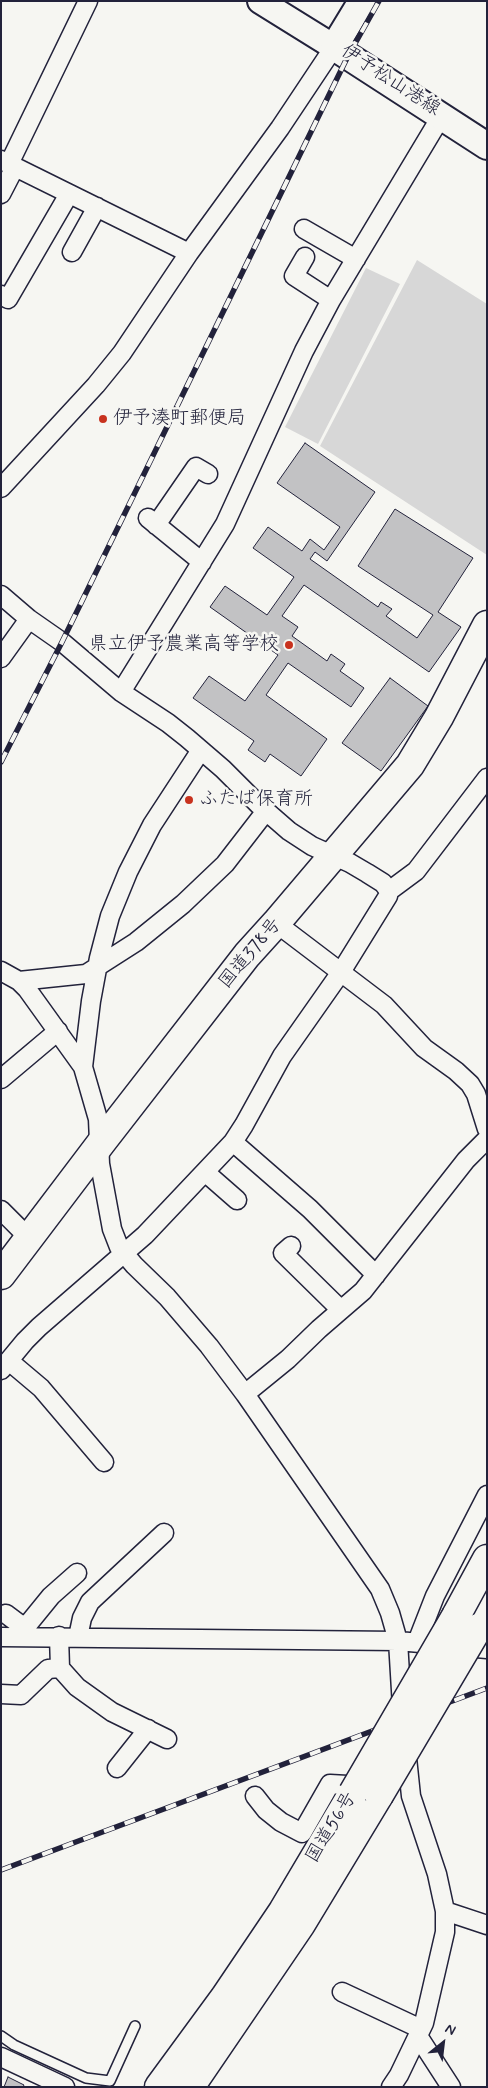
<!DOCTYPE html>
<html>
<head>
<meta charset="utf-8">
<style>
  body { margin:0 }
  #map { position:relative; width:488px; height:2088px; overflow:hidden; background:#f6f6f2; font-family:Mynerve,sans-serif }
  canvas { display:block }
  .frame { position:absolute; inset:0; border:2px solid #22223b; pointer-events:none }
  .north { position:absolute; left:418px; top:2018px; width:50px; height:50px; -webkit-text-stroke:4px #f6f6f2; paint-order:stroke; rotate:29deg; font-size:14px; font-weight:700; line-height:20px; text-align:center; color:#22223b }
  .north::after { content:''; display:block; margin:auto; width:18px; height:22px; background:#22223b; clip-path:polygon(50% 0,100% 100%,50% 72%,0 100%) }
</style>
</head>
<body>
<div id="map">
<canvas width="488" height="2088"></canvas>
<div class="frame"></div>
<div class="north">N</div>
</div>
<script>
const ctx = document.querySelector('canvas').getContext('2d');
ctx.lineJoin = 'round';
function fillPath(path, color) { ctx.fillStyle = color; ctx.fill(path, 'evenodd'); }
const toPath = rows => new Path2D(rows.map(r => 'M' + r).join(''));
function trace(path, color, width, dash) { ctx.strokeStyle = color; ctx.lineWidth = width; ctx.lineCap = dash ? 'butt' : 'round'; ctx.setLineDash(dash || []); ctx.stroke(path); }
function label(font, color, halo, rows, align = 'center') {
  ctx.font = font + ' Mynerve,"Klee One",sans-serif'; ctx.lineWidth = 5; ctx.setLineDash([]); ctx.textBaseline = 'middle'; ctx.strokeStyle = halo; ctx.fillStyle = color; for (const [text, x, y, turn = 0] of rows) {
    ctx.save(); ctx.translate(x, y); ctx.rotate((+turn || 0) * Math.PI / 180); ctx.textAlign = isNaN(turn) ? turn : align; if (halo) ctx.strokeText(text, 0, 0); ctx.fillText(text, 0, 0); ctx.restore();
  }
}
const green = toPath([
  [417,260,487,304,487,555,320,446],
  [366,268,400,284,318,444,285,427]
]);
const building = toPath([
  [305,443,375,492,327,561,315,552,310,559,378,607,381,602,392,609,386,616,417,638,433,615,358,566,395,509,473,558,438,612,461,627,429,672,304,585,282,616,298,627,292,636,327,661,331,654,345,664,340,671,364,688,351,707,288,663,266,695,327,739,301,776,270,754,265,762,248,750,254,741,193,698,209,676,245,701,278,655,210,607,225,586,267,615,294,577,253,548,268,527,302,551,310,539,324,550,340,527,277,483,305,443],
  [390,678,428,706,381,771,342,743,390,678],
  [8,2077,24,2085,23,2087,4,2087,8,2077]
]);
const lane = toPath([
  [1,2036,14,2045,86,2078,110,2081,135,2026]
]);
const street = toPath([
  [1,160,189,253],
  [9,164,88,1],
  [1,194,15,167],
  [304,229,356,259],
  [72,252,97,207],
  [305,257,294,276,331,300],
  [1,295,8,299,69,194],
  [1,488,96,385,122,353,189,253,280,128,334,47],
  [148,518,202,562],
  [156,525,196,467,208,474],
  [1,595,29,619,62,642,121,692,168,723,187,738,223,769,258,804,289,831,312,846,350,863,367,873,383,883,389,891,388,896,341,972,282,1056,244,1125,233,1142,145,1235,39,1327,25,1341,1,1370],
  [1,658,29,619],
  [121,692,225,524,304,351,331,300,442,115],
  [389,891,416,871,487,778],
  [276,923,384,1005,424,1048,456,1071,470,1084,476,1094,487,1129],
  [1,971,19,981,27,989,83,1067,98,1119,100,1164,112,1229,119,1247,134,1265,167,1297,209,1346,245,1394,380,1589,390,1613,398,1641,402,1707],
  [19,981,86,974,136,942,183,904,225,864,266,811],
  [83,1067,91,1001,99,958,110,916,128,872,152,825,201,750],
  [1,1079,58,1031],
  [233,1142,310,1209,376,1275],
  [205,1172,237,1200],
  [1,1210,29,1238],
  [291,1246,283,1253,341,1310],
  [9,1361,41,1388,104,1462],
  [245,1394,288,1359,319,1329,363,1291,466,1160,487,1139],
  [6,1614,18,1623,24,1625,29,1623,51,1596,77,1573],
  [59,1636,60,1668,77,1687,112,1712,167,1739],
  [1,1637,398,1641,487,1649],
  [78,1637,82,1618,90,1602,164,1533],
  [417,1642,435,1596,487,1495],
  [1,1694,21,1695,48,1669,60,1668],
  [117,1768,148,1729],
  [255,1796,266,1810,281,1822,302,1833,330,1784,365,1786],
  [445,1911,487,1925],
  [342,1992,421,2029],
  [418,2036,451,2087],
  [1,2057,65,2087],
  [391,2087,399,2075,424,2023,445,1932,445,1911,437,1874,411,1796,406,1748]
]);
const secondary = toPath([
  [260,1,334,47]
]);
const primary = toPath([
  [362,1,334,47,487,146]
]);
const highway = toPath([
  [1,1275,101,1143,247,955,276,923,410,765,439,717,487,625],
  [456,1616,487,1559],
  [159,2087,225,1997,283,1911,353,1793],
  [190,2087,301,1924,379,1795]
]);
const rail = toPath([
  [1,762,62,642,348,56,379,1],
  [1,1870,487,1688]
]);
const highwayBridge = toPath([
  [353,1793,456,1616],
  [379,1795,478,1628]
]);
const markers = [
  [103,419,5,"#c8321e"],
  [289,645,5,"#c8321e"],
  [189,800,5,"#c8321e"]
];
const streetNames = [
  ["伊予松山港線",390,81,33],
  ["国道378号",251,954,-50],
  ["国道56号",332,1828,-59]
];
const poiNames = [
  ["伊予湊町郵便局",113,419],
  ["県立伊予農業高等学校",279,645,"right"],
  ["ふたば保育所",199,800]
];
fillPath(green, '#d7d7d7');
fillPath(building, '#c2c2c4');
trace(building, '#22223b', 1);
trace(lane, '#22223b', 12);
trace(street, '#22223b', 21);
trace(secondary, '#22223b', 28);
trace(primary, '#22223b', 30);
trace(highway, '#22223b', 31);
trace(lane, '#f6f6f2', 9);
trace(street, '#f6f6f2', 18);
trace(secondary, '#f6f6f2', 24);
trace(primary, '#f6f6f2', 26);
trace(highway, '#f6f6f2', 28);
trace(rail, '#22223b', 5.5);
trace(rail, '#f6f6f2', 4, [11]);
trace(highwayBridge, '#22223b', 31, []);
trace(highwayBridge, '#f6f6f2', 28);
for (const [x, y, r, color] of markers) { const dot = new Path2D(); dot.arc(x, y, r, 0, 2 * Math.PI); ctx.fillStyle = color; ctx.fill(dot); trace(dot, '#f6f6f2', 2); }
label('19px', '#22223b', '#f6f6f2', streetNames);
label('19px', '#22223b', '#f6f6f2', poiNames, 'left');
</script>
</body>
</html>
